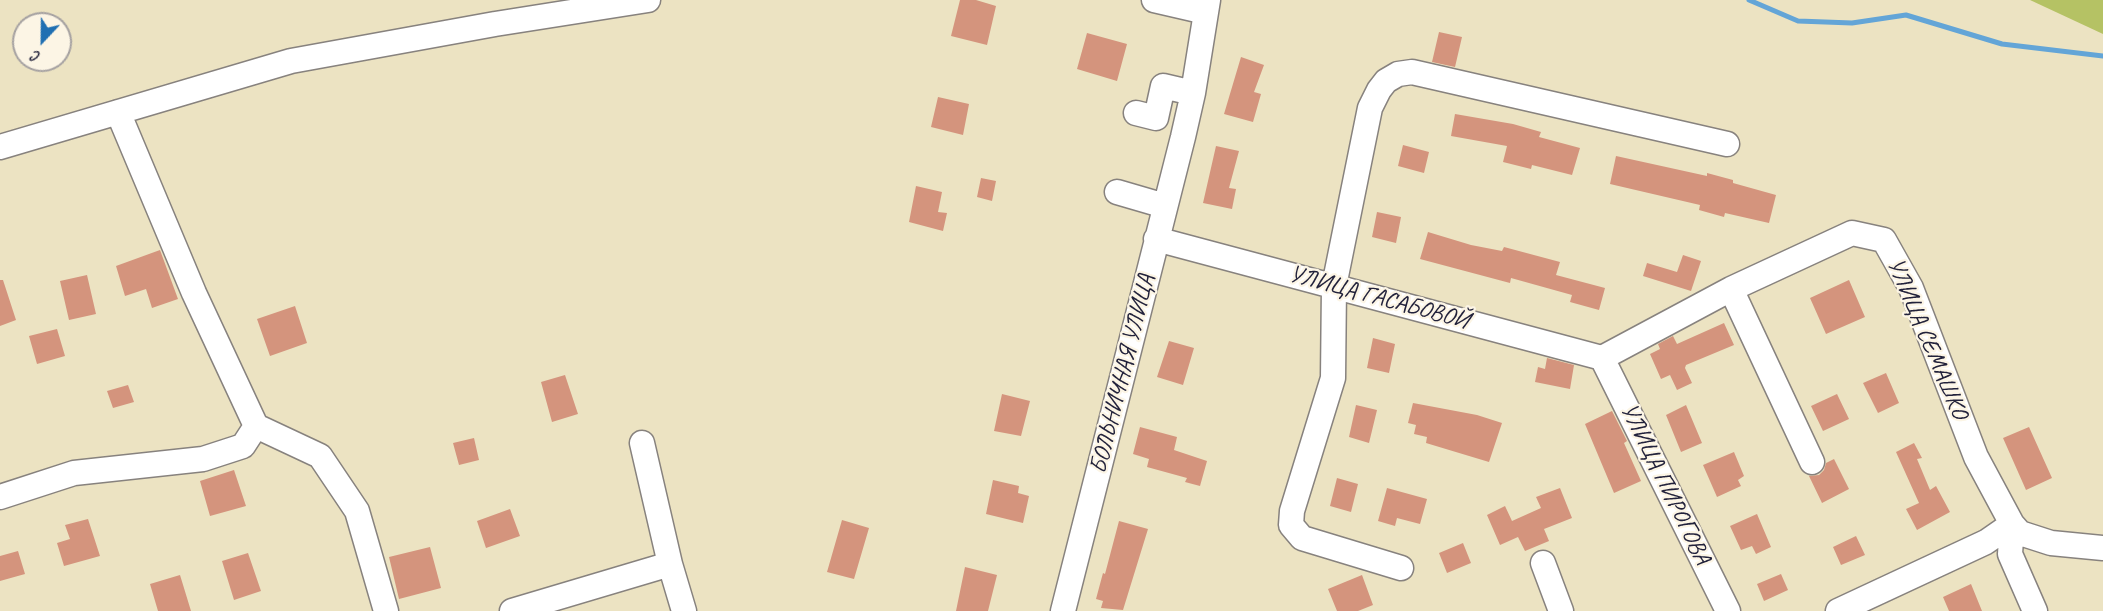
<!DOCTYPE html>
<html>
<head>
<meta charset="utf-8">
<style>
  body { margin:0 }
  #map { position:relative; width:2103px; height:611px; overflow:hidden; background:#ece3c2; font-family:Caveat,sans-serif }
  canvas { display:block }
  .north { position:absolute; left:12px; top:12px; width:60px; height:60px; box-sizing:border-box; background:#fcf5e5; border:2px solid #a5a1a1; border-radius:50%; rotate:202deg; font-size:16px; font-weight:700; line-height:24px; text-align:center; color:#22223b }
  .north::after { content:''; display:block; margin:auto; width:21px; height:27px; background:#1f6fb2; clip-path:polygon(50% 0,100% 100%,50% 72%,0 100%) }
</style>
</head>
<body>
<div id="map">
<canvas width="2103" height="611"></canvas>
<div class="north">С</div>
</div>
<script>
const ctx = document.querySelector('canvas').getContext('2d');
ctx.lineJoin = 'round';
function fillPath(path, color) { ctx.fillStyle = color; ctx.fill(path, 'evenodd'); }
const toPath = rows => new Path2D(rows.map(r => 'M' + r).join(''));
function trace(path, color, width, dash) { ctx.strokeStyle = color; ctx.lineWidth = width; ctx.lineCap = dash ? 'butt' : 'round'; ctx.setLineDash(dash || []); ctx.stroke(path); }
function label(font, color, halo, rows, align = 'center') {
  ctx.font = font + ' Caveat,sans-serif'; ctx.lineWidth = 4.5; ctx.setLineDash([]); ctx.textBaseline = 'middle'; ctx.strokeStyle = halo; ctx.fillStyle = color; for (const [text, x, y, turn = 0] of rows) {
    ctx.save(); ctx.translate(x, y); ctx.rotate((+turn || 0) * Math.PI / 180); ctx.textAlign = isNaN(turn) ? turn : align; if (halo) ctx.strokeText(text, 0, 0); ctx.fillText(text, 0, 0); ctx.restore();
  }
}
const green = toPath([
  [2030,0,2103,0,2103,34]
]);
const stream = toPath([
  [1749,0,1798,21,1852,23,1906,15,2002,44,2103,56]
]);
const building = toPath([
  [960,0,976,0,996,6,987,45,951,36],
  [1439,32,1462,37,1455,67,1432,62],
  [1087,33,1127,44,1117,81,1077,69],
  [1241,57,1264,65,1254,92,1261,94,1253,122,1224,114],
  [938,97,969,104,963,135,931,127],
  [1455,114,1513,124,1541,132,1539,137,1580,148,1572,175,1532,165,1531,169,1503,162,1507,146,1451,136],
  [1403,145,1429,152,1424,173,1398,166],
  [1216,146,1239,151,1229,188,1236,189,1232,209,1203,203],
  [1616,156,1707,176,1707,173,1733,180,1733,183,1776,195,1769,223,1725,213,1724,217,1699,210,1700,205,1610,184],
  [981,178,996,181,992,201,977,197],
  [916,186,942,192,938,212,947,213,943,231,909,222],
  [1377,212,1401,217,1396,243,1372,237],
  [1428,232,1471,245,1502,251,1504,247,1560,262,1556,275,1605,288,1599,310,1570,302,1572,295,1511,278,1510,283,1420,259],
  [160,250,178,299,152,308,146,289,125,296,116,266],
  [1683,255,1701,261,1691,291,1643,276,1647,263,1677,272],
  [87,275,96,314,69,320,60,281],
  [0,280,3,280,16,320,0,326],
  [1849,280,1865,317,1826,334,1810,298],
  [295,306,307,343,270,356,257,319],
  [1724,323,1734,345,1686,365,1685,368,1692,383,1677,390,1670,375,1661,379,1650,354,1660,349,1658,344,1673,336,1677,344],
  [57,329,65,356,37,364,29,336],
  [1373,338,1395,344,1389,373,1367,368],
  [1169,341,1194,348,1183,385,1157,377],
  [1547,358,1574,365,1570,389,1535,382,1538,367,1545,369],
  [1886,373,1899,403,1878,413,1863,383],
  [565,375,578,414,552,422,541,382],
  [128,385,134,402,113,408,107,391],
  [1002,394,1030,401,1021,436,994,431],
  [1837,394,1849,419,1823,431,1811,406],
  [1413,403,1477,415,1502,423,1489,462,1426,443,1427,437,1414,434,1416,425,1408,423],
  [1356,405,1377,410,1369,443,1349,437],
  [1686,405,1702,443,1681,452,1666,415],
  [1612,411,1627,441,1624,443,1641,481,1614,493,1585,424],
  [1140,427,1177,437,1174,450,1207,461,1200,486,1185,482,1187,478,1147,467,1149,459,1133,454],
  [2029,427,2052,478,2026,490,2003,438],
  [474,438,479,460,459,465,453,443],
  [1914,443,1922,458,1917,459,1930,490,1936,486,1950,512,1917,530,1906,509,1919,503,1896,452],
  [1734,452,1744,476,1738,480,1741,486,1717,497,1703,465],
  [1834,459,1849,489,1822,503,1809,476,1819,475,1824,470,1826,463],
  [234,470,246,506,210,516,200,481],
  [1337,478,1358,484,1351,512,1330,506],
  [993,480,1019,486,1018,493,1029,496,1023,523,986,514],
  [1387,488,1427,499,1420,524,1397,518,1395,526,1378,521],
  [1560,488,1572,518,1544,529,1549,541,1525,551,1518,537,1500,545,1487,515,1505,506,1512,521,1541,508,1536,497],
  [510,509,520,536,486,548,477,521],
  [1757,514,1771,547,1756,554,1752,546,1741,550,1730,526],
  [88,519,100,556,64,566,57,543,70,539,65,525],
  [842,520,869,528,854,579,827,572],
  [1119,521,1148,529,1123,610,1101,608,1103,601,1096,599,1103,573,1105,574],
  [1856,536,1865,555,1841,565,1833,547],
  [1463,543,1471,563,1447,573,1439,553],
  [430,547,441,588,399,599,389,557],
  [18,551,25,574,0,581,0,556],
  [248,553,261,591,234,600,222,561],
  [965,567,997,575,988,611,956,611],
  [1781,574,1788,590,1764,601,1757,584],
  [180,575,191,611,158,611,150,584],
  [1362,575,1373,605,1358,611,1337,611,1328,589],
  [1971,584,1982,611,1949,611,1943,597]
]);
const minor = toPath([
  [1154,0,1206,12],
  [1136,113,1156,118,1163,86,1193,93],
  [0,147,291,61,495,24,648,0],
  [1117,192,1165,206],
  [1156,239,1602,358],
  [1731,289,1812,462],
  [1602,358,1731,289,1852,233,1884,240,1911,288,1976,457,2012,524,2020,533,2051,543,2103,548],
  [1602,358,1728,611],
  [256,426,320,456,357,511,386,611],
  [642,443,670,564,684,611],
  [0,497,74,473,203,459,243,446,256,426,194,293,118,112],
  [2012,524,2010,554,2035,611],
  [1543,563,1561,611],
  [1401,568,1302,538,1291,525,1292,511,1333,378,1334,286,1370,108,1379,90,1386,81,1398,74,1412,72,1727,144],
  [512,611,670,564],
  [1063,611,1183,137,1193,93,1208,0],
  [1838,611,1986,542,2012,524]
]);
const streetNames = [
  ["УЛИЦА ГАСАБОВОЙ",1379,298,15],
  ["УЛИЦА СЕМАШКО",1927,339,67],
  ["БОЛЬНИЧНАЯ УЛИЦА",1123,374,-76],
  ["УЛИЦА ПИРОГОВА",1665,484,64]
];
fillPath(green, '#b5c264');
trace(stream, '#63a5d7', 5);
fillPath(building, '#d4947d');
trace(minor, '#87827e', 27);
trace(minor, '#fff', 24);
label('24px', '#22223b', '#fcf5e5', streetNames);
</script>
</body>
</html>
